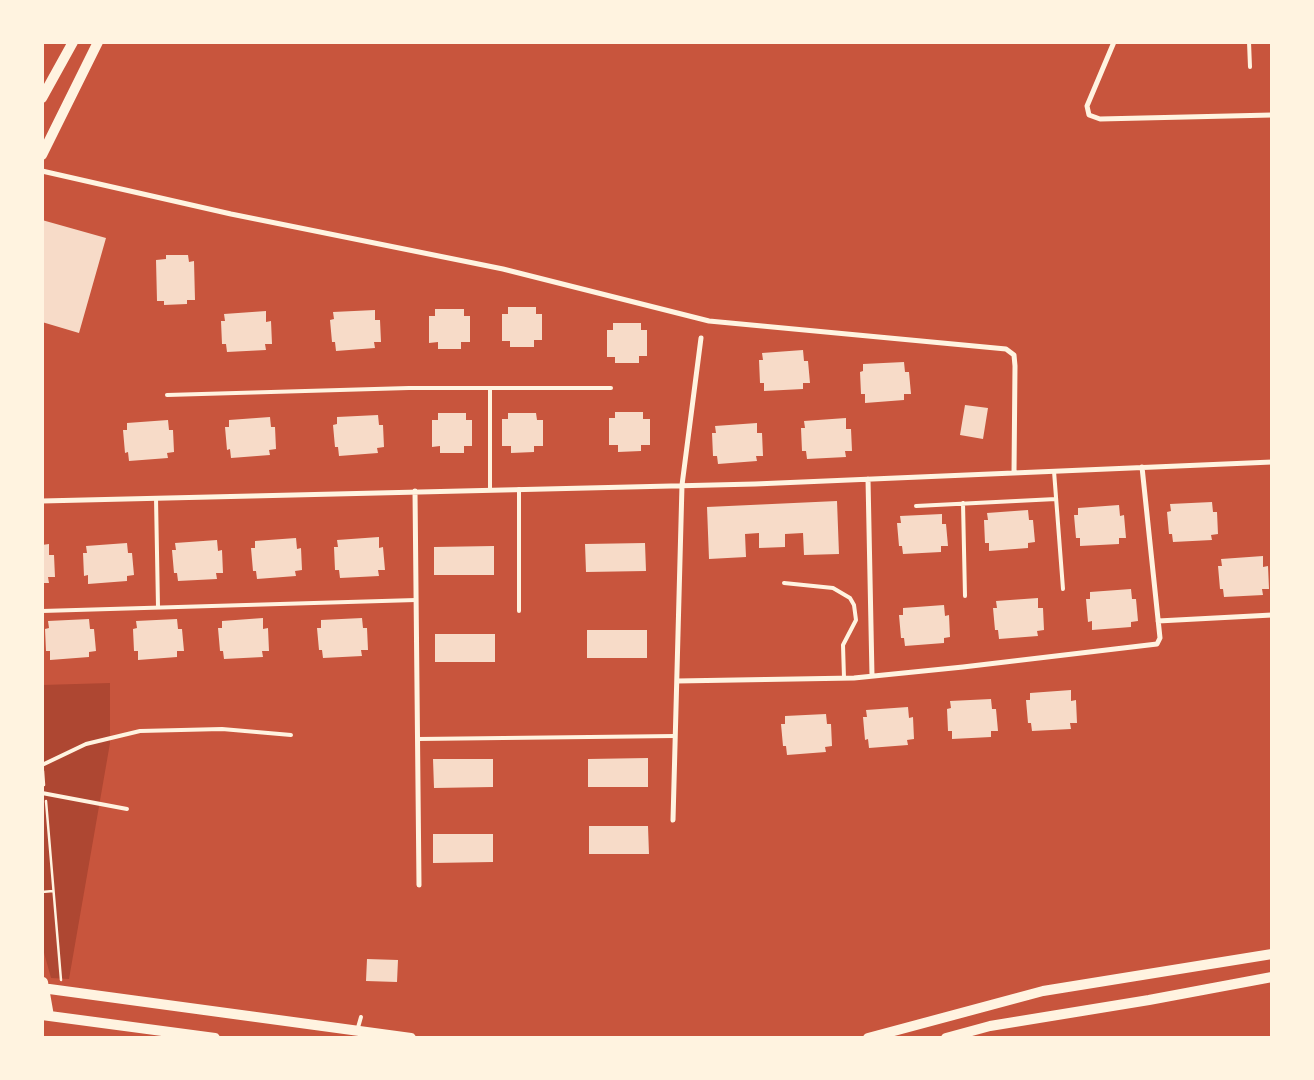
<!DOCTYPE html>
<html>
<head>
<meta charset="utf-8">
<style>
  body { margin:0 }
  #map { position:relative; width:1314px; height:1080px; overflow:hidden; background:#c8553d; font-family:Quicksand,sans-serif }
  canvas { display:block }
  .frame { position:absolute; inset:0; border:44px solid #fff3e0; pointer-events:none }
</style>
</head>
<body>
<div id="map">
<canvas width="1314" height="1080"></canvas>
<div class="frame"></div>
</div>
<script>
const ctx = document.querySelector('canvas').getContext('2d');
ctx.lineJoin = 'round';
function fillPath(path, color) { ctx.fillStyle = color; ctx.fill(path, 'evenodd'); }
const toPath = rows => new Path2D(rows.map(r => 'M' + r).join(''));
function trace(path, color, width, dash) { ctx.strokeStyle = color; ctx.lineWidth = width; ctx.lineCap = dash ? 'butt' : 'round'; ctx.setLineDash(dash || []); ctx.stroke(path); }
const green = toPath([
  [110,683,110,743,69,979,51,978,43,949,42,685]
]);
const building = toPath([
  [42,220,106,238,79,333,42,322],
  [166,255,188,255,189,262,194,261,195,300,187,300,187,304,164,305,164,301,157,301,156,260,166,259],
  [508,307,536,307,536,314,542,314,542,340,534,340,534,347,510,347,510,341,502,341,502,314,508,314],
  [435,309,464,309,464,316,470,316,470,342,461,342,461,349,438,349,438,342,429,343,429,316,435,316],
  [375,310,375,320,380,320,381,342,374,342,375,348,336,351,335,342,332,342,330,320,334,319,333,312],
  [266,311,266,322,271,321,272,344,265,344,266,350,227,352,226,344,222,344,221,321,225,321,224,314],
  [613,323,641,323,641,330,647,330,647,356,639,356,639,363,615,363,615,357,607,357,607,330,613,330],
  [803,350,804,361,808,361,810,383,803,383,803,389,764,391,764,383,760,383,759,360,763,360,762,353],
  [904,362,905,372,909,372,911,394,904,394,904,400,865,403,865,394,861,394,860,372,863,371,863,364],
  [965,405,988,408,983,439,960,435],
  [615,412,643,412,643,419,650,419,650,445,641,445,641,451,618,452,618,445,609,445,609,418,615,418],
  [438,413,466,413,466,420,472,420,472,446,464,446,464,453,440,453,440,446,432,447,432,420,438,420],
  [508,413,536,413,537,420,543,420,543,446,534,446,534,452,511,453,511,446,502,446,502,419,508,419],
  [378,415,379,425,383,425,384,447,377,448,378,453,339,456,338,447,335,447,333,425,337,424,337,417],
  [270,417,271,427,275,427,276,449,269,450,270,455,231,458,230,449,227,450,225,427,229,427,229,420],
  [846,418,846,429,851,429,852,451,845,451,846,457,807,459,806,451,802,451,801,428,805,428,804,421],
  [168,420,169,430,173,430,174,452,167,453,168,458,129,461,128,452,125,453,123,430,127,430,127,423],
  [757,423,757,433,762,433,763,456,756,456,757,461,718,464,717,456,713,456,712,433,716,433,715,426],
  [837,501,839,554,804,555,803,533,785,534,785,547,759,548,759,533,745,534,746,557,709,559,707,507],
  [1212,502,1213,512,1217,512,1218,534,1211,535,1212,540,1173,542,1172,534,1169,534,1167,512,1171,511,1170,504],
  [1119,505,1120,516,1124,515,1126,538,1119,538,1119,544,1080,546,1080,538,1076,538,1074,515,1078,515,1078,508],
  [1028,510,1029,520,1033,520,1035,542,1028,543,1028,548,989,551,989,543,985,543,984,520,988,520,987,513],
  [942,514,942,524,946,524,948,546,941,546,941,552,903,554,902,546,899,546,897,523,901,523,900,516],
  [379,537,379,548,383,547,385,570,378,570,379,576,340,578,339,570,335,570,334,547,338,547,337,540],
  [296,538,297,549,301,548,302,570,295,571,296,576,257,579,256,571,253,571,251,548,255,548,255,541],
  [217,540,218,551,222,550,223,573,216,573,217,579,178,581,177,573,174,573,172,550,176,550,175,543],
  [127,543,128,553,132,553,134,575,127,576,127,581,88,584,88,575,84,576,83,553,87,553,86,546],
  [645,543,646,571,586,572,585,544],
  [49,544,49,555,54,555,55,577,48,577,49,583,42,583,42,545],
  [494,546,494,575,434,575,434,547],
  [1263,556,1263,567,1268,566,1269,589,1262,589,1263,595,1224,597,1223,589,1220,589,1218,566,1222,566,1221,559],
  [1131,589,1132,599,1136,599,1138,621,1131,622,1131,627,1092,630,1092,621,1088,622,1086,599,1090,599,1090,592],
  [1038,598,1038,608,1043,608,1044,630,1037,631,1038,636,999,639,998,630,995,630,993,608,997,608,996,601],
  [944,605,945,616,949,615,950,637,944,638,944,643,905,646,904,638,901,638,899,615,903,615,903,608],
  [263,618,263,629,268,628,269,651,262,651,263,657,224,659,223,651,220,651,218,628,222,628,222,621],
  [362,618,363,628,367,628,368,650,361,650,362,656,323,658,322,650,319,650,317,628,321,628,321,620],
  [89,619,90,629,94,629,96,651,89,652,89,657,50,660,50,651,46,651,45,629,49,628,48,621],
  [177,619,178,629,182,629,184,651,177,651,177,657,138,660,138,651,134,651,133,629,137,628,136,621],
  [587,630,647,630,647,658,587,658],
  [435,634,495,634,495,662,435,662],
  [1071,690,1071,701,1076,700,1077,723,1070,723,1071,729,1032,731,1031,723,1028,723,1026,700,1030,700,1030,693],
  [991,699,992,709,996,709,998,731,991,731,991,737,952,739,952,731,948,731,947,709,951,708,950,701],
  [908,707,909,718,913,717,914,739,907,740,908,745,869,748,868,739,865,740,863,717,867,717,866,710],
  [826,714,827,724,831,724,832,746,825,747,826,752,787,755,786,746,783,746,781,724,785,724,785,716],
  [648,758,648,787,588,787,588,759],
  [433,759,493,759,493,787,434,788],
  [589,826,648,826,649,854,589,854],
  [433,834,493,834,493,862,433,863],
  [367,959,398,960,397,982,366,981]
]);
const path = toPath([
  [43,771,44,785],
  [46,801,61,980],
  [42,892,53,891]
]);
const service = toPath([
  [1249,42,1250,67],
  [490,388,490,490],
  [167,395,409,388,611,388],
  [1054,471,1063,589],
  [519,489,519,611],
  [156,498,158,607],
  [963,503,965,596],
  [916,506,1056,499],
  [784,583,833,588,850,598,854,605,856,620,843,645,844,678],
  [42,611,416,600],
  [418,739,675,736],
  [42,765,86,744,140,731,222,729,291,735],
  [42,793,127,809],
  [357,1031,361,1017]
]);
const minor = toPath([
  [1114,42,1087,106,1089,115,1100,119,1272,115],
  [42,171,231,214,503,269,709,321,1006,349,1014,355,1015,366,1014,473],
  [868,479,872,676],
  [415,491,419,885],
  [42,501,755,484,1272,462],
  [1158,621,1272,615],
  [677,681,854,678,963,667,1157,644,1160,638,1142,467],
  [673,820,682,485,701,338]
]);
const secondary = toPath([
  [42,98,73,42],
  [42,155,98,42],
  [43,982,49,1016],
  [42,988,411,1038],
  [42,1015,215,1038],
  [868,1038,1043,991,1272,954],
  [946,1038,990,1026,1149,1000,1272,977]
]);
fillPath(green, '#ae4732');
fillPath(building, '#f7dbc8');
trace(path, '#fff3e0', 2.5);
trace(service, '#fff3e0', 4);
trace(minor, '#fff3e0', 5);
trace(secondary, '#fff3e0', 10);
</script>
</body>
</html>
